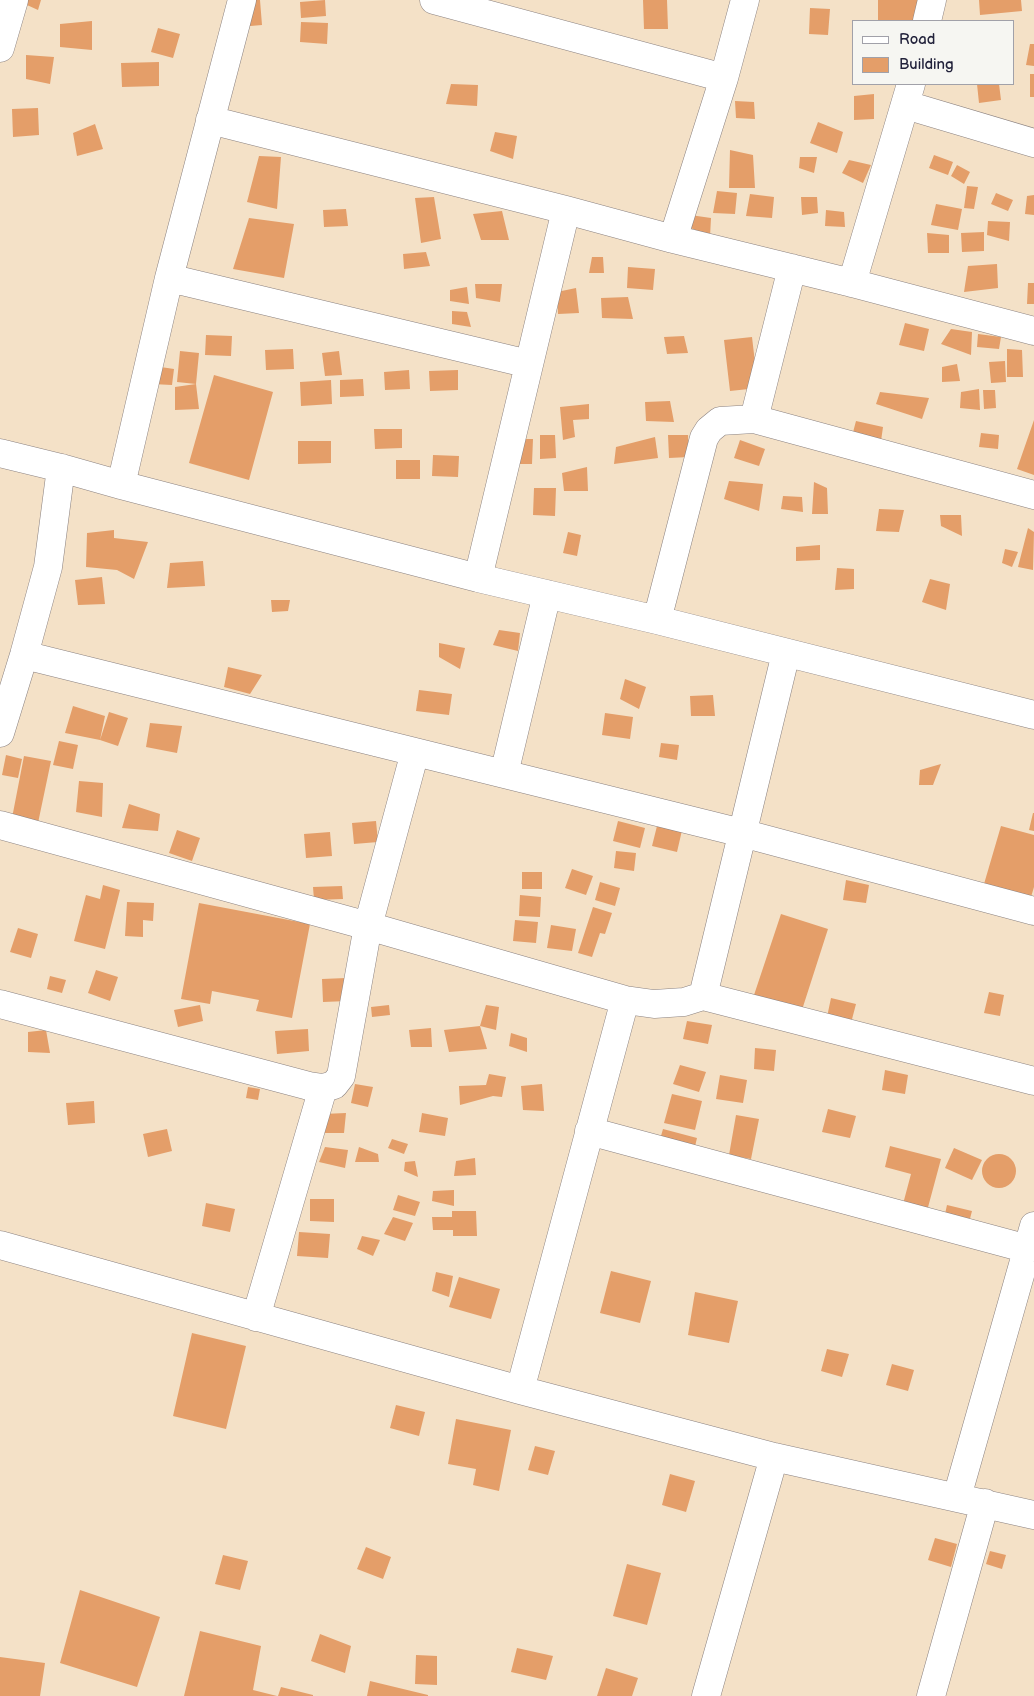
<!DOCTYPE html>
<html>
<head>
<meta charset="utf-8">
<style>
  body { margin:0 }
  #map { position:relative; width:1034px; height:1696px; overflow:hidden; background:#f4e1c7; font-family:"Balsamiq Sans",sans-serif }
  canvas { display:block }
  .legend { position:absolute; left:852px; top:20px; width:162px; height:65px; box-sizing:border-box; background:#f6f6f2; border:1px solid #a1a1a9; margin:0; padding:6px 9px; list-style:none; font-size:15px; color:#22223b }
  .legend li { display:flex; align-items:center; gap:10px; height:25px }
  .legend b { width:25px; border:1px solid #a1a1a9 }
</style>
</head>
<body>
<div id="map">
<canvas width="1034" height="1696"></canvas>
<ul class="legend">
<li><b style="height:6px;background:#fff"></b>Road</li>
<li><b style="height:14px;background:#e49e69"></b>Building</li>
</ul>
</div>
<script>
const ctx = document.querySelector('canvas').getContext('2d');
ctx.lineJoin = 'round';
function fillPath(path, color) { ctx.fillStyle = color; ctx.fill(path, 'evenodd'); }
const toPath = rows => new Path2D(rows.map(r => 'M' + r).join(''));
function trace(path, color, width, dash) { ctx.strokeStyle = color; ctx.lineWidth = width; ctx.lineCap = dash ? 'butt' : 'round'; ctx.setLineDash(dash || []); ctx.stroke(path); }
const building = toPath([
  [16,0,41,0,38,10],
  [238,0,260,0,262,25,239,27],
  [325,0,326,16,301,18,300,2],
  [643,0,667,0,668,29,644,29],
  [878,0,920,0,921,21,878,21],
  [979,0,1021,0,1022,11,980,15],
  [810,8,830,9,828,35,809,34],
  [92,21,92,50,60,47,60,24],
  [301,22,328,23,327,44,300,42],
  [158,28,180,34,173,58,151,52],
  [1030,44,1034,44,1034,66,1026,65],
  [26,55,54,57,50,84,26,79],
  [159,62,159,86,122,87,121,63],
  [1030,74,1034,74,1034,97,1030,97],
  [451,84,478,85,477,106,446,104],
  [977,84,999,84,1001,100,979,103],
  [874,94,874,119,854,120,854,96],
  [735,101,754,102,755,119,736,118],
  [38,108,39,135,13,137,12,109],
  [818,122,843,132,837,153,810,143],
  [95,124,103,149,77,156,73,133],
  [495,132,517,136,513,159,490,151],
  [730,150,753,155,755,188,729,188],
  [934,155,953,162,948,175,929,168],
  [259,156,281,157,277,209,247,202],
  [800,157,817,157,814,173,799,168],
  [849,160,871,165,863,183,842,173],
  [957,165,970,172,964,184,951,176],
  [967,186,978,187,974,209,964,208],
  [717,191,737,193,735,214,713,213],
  [996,193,1013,200,1008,211,991,204],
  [750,194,774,197,772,218,746,216],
  [1034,195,1034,215,1025,214,1027,196],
  [434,197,441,239,421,243,415,198],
  [801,197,817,197,818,213,802,215],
  [936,204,962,209,958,230,931,225],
  [346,209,348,226,324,227,323,210],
  [826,210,844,212,845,227,825,226],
  [502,211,509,240,481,240,473,214],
  [690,215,711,218,710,237,691,228],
  [249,218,294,224,284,278,233,269],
  [988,221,1010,222,1009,241,987,235],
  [984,232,984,251,962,252,961,233],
  [927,233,949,235,949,253,928,253],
  [426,252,430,266,404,269,403,254],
  [592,257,603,257,604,273,589,273],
  [997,264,998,288,964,292,968,266],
  [628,267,655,269,653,290,627,288],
  [1028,283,1034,283,1034,304,1027,304],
  [475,284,502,284,500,302,476,298],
  [467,287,469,304,450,301,450,290],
  [576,288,579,313,558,314,557,292],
  [628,297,633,319,602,318,601,298],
  [452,311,467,312,471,327,452,324],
  [905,323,929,329,924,351,899,345],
  [951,329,972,332,971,355,941,344],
  [978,334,1001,337,999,349,977,347],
  [206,335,232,336,231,356,205,355],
  [684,336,688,353,667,354,664,337],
  [752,337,758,388,730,391,724,340],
  [293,349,294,369,266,370,265,350],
  [1007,349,1022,350,1023,377,1007,377],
  [180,351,199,353,196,384,177,382],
  [339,351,342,375,325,376,322,353],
  [1005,361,1006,382,991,383,989,362],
  [957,364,960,381,942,382,942,367],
  [154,366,174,369,172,385,152,384],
  [409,370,410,389,385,390,384,372],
  [458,370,458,390,430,391,429,371],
  [214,375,273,392,249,480,189,463],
  [363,379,364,396,340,397,340,380],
  [331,380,332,404,301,406,300,382],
  [196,384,199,409,175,410,175,387],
  [979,389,980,410,960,408,961,392],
  [983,390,995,390,996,408,984,409],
  [880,392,929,398,922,419,876,404],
  [670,401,674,422,646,421,645,402],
  [589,404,589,419,573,420,575,437,563,440,560,407],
  [1034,420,1034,475,1017,469],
  [856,421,883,427,881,441,852,436],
  [374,429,402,429,402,448,375,449],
  [981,433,999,435,998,449,979,447],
  [540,435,555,435,556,458,540,459],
  [668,435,688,435,689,457,669,458],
  [655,437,658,458,614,464,616,447],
  [514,439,533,439,532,464,513,464],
  [740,440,765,449,759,466,734,458],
  [298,441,331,441,331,463,298,464],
  [433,455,459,456,458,477,432,476],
  [396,460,420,460,420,479,396,479],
  [587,467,588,491,564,491,562,473],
  [729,481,763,484,759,511,724,499],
  [814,482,827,488,828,514,812,514],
  [534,488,556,488,555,516,533,515],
  [783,496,802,497,803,512,781,509],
  [879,509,904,510,899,532,876,531],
  [940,515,961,515,962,536,941,526],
  [1028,528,1034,532,1033,570,1018,567],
  [114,530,114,538,148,542,134,579,117,570,86,567,87,533],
  [568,532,581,535,577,556,563,553],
  [820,545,820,560,796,561,796,547],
  [1005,549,1018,552,1012,567,1002,563],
  [203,561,205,586,167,588,170,563],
  [837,568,854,569,854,589,835,590],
  [102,577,105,604,78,605,75,580],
  [930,579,950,584,946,610,922,602],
  [271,600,290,600,288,611,272,612],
  [499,630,520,633,518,651,493,645],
  [439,643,465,648,460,669,439,657],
  [228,667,262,675,250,694,224,687],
  [625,679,646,687,639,709,620,699],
  [419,690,452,694,449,715,416,711],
  [713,695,715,716,691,716,690,696],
  [73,706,105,716,100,740,65,733],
  [109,712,128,718,118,746,100,740],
  [605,713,633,717,630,739,602,735],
  [150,723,182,726,177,753,146,747],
  [59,741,78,745,73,769,53,765],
  [661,743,679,745,677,760,659,757],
  [6,755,22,759,18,778,2,775],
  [24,756,51,761,38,823,12,818],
  [941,764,933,785,919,785,920,770],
  [79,781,103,783,102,817,76,812],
  [129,804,160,814,158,831,122,828],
  [1033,813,1034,813,1034,831,1029,830],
  [376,821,378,842,354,844,352,823],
  [618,821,645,828,640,848,613,841],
  [658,822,683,826,677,852,652,846],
  [1001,826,1034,835,1034,887,1031,897,984,884],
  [177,830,200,838,192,861,169,853],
  [330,832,332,856,306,858,304,834],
  [616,851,636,853,634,871,614,868],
  [572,869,593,876,586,895,565,888],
  [522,872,542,872,542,889,522,889],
  [846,880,869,885,866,903,843,900],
  [600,882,620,888,615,906,595,900],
  [103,885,120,890,105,949,74,941,86,895,100,899],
  [342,886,343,899,314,900,313,887],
  [520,895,541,897,540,917,519,916],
  [127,902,154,903,153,921,143,920,143,937,125,936],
  [199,903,310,924,292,1018,256,1011,259,1000,212,991,210,1004,181,999],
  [593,907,612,913,605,934,600,933,592,957,578,953],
  [781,914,828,929,801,1013,753,998],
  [515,920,538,922,536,943,513,941],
  [551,925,576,929,572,951,547,948],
  [18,928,38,934,31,958,10,952],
  [96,970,118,977,110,1001,88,993],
  [50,976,66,980,62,993,47,989],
  [346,978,348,1001,323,1002,322,979],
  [989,992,1004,995,1000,1016,984,1013],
  [831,998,856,1004,851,1023,827,1017],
  [200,1005,203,1021,178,1027,174,1010],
  [389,1005,390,1015,372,1017,371,1007],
  [486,1005,499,1007,496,1030,480,1026],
  [687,1021,712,1025,708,1044,683,1039],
  [480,1026,487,1049,449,1052,444,1030],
  [431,1028,432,1047,411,1047,409,1030],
  [308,1029,309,1051,277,1054,275,1031],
  [46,1030,50,1053,28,1052,28,1032],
  [511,1033,527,1038,527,1052,509,1046],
  [755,1048,776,1050,774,1071,754,1069],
  [680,1065,706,1072,699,1092,673,1084],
  [885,1070,908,1075,905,1094,882,1090],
  [489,1074,506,1077,502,1097,493,1096,460,1105,459,1086,486,1085],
  [720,1075,747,1080,743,1103,716,1099],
  [355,1084,373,1087,368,1107,351,1103],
  [542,1084,544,1111,523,1110,521,1086],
  [248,1087,260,1089,258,1100,246,1098],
  [672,1094,702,1101,695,1130,664,1123],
  [94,1101,95,1123,68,1125,66,1103],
  [828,1109,856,1116,850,1138,822,1132],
  [346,1113,344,1133,321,1133,323,1114],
  [422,1113,448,1118,445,1136,419,1132],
  [736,1115,759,1119,751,1159,729,1155],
  [167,1129,172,1151,148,1157,143,1134],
  [663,1129,697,1138,690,1167,655,1157],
  [392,1139,408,1144,404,1154,388,1148],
  [890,1146,941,1159,927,1211,903,1204,911,1174,885,1167],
  [325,1147,348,1150,345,1168,319,1162],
  [359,1147,378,1154,379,1162,355,1162],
  [954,1148,982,1160,972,1180,945,1168],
  '982 1171a17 17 0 1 1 34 0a17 17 0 1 1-34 0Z',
  [475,1158,476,1175,454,1176,456,1161],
  [415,1161,418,1177,404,1171,405,1162],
  [454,1190,454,1206,432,1201,433,1191],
  [398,1195,420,1202,415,1216,393,1210],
  [310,1199,334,1199,334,1222,310,1221],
  [206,1203,235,1209,230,1232,202,1226],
  [947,1205,972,1211,967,1230,943,1223],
  [452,1211,476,1211,477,1236,453,1236,453,1230,433,1230,432,1217,452,1217],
  [393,1217,413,1223,405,1241,384,1234],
  [299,1232,330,1234,328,1258,297,1256],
  [362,1236,380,1240,373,1256,357,1249],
  [611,1271,651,1281,640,1323,600,1313],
  [436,1272,453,1276,449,1297,432,1291],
  [459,1277,500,1289,491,1319,449,1307],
  [695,1292,738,1301,729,1343,688,1335],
  [192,1333,246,1346,226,1429,173,1416],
  [827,1349,849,1354,842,1377,821,1371],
  [892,1364,914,1370,908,1391,886,1385],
  [396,1405,425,1412,419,1436,390,1428],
  [456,1419,511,1430,499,1491,473,1485,476,1469,448,1464],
  [535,1446,555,1451,548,1475,528,1470],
  [670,1474,695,1481,686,1512,662,1505],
  [935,1538,957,1544,951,1567,928,1560],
  [366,1547,391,1557,383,1579,357,1569],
  [990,1551,1006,1555,1002,1569,986,1564],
  [223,1555,248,1561,240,1590,215,1584],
  [627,1564,661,1573,647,1625,613,1616],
  [80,1590,160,1617,137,1687,60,1663],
  [200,1631,261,1646,253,1690,277,1696,184,1696],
  [320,1634,351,1646,345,1673,311,1661],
  [517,1648,553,1656,546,1680,511,1672],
  [416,1655,437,1656,437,1685,415,1684],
  [0,1657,45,1663,40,1696,0,1696],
  [606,1668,638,1678,632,1696,597,1696],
  [370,1681,428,1695,428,1696,367,1696],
  [281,1687,313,1695,313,1696,278,1696]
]);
const minor = toPath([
  [434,0,724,78],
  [927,21,932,0],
  [0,48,14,0],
  [906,105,1034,143],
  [210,120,566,210,673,239,852,283,1034,331],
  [673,239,724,78,745,0],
  [169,278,529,364],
  [852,283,911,84],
  [754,419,792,268],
  [0,453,61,468,121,485,478,578,657,620,1034,715],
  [121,485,169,278,242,0],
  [478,578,566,210],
  [657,620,704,438,709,430,720,421,754,419,1034,495],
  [24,655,742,833,1034,911],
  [0,733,24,655,48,567,61,468],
  [504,774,547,594],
  [0,825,368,926,625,1000,654,1004,684,1002,703,996,1034,1081],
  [703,996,786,653],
  [0,1004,309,1086,323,1088,334,1085,341,1076,368,926,415,752],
  [589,1131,1028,1249],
  [0,1245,520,1390,774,1457,1034,1515],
  [256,1317,323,1088],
  [520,1390,625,1000],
  [957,1497,1034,1226],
  [706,1696,774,1457],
  [931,1696,985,1503]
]);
fillPath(building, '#e49e69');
trace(minor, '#8b8281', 29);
trace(minor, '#fff', 28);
</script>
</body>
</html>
